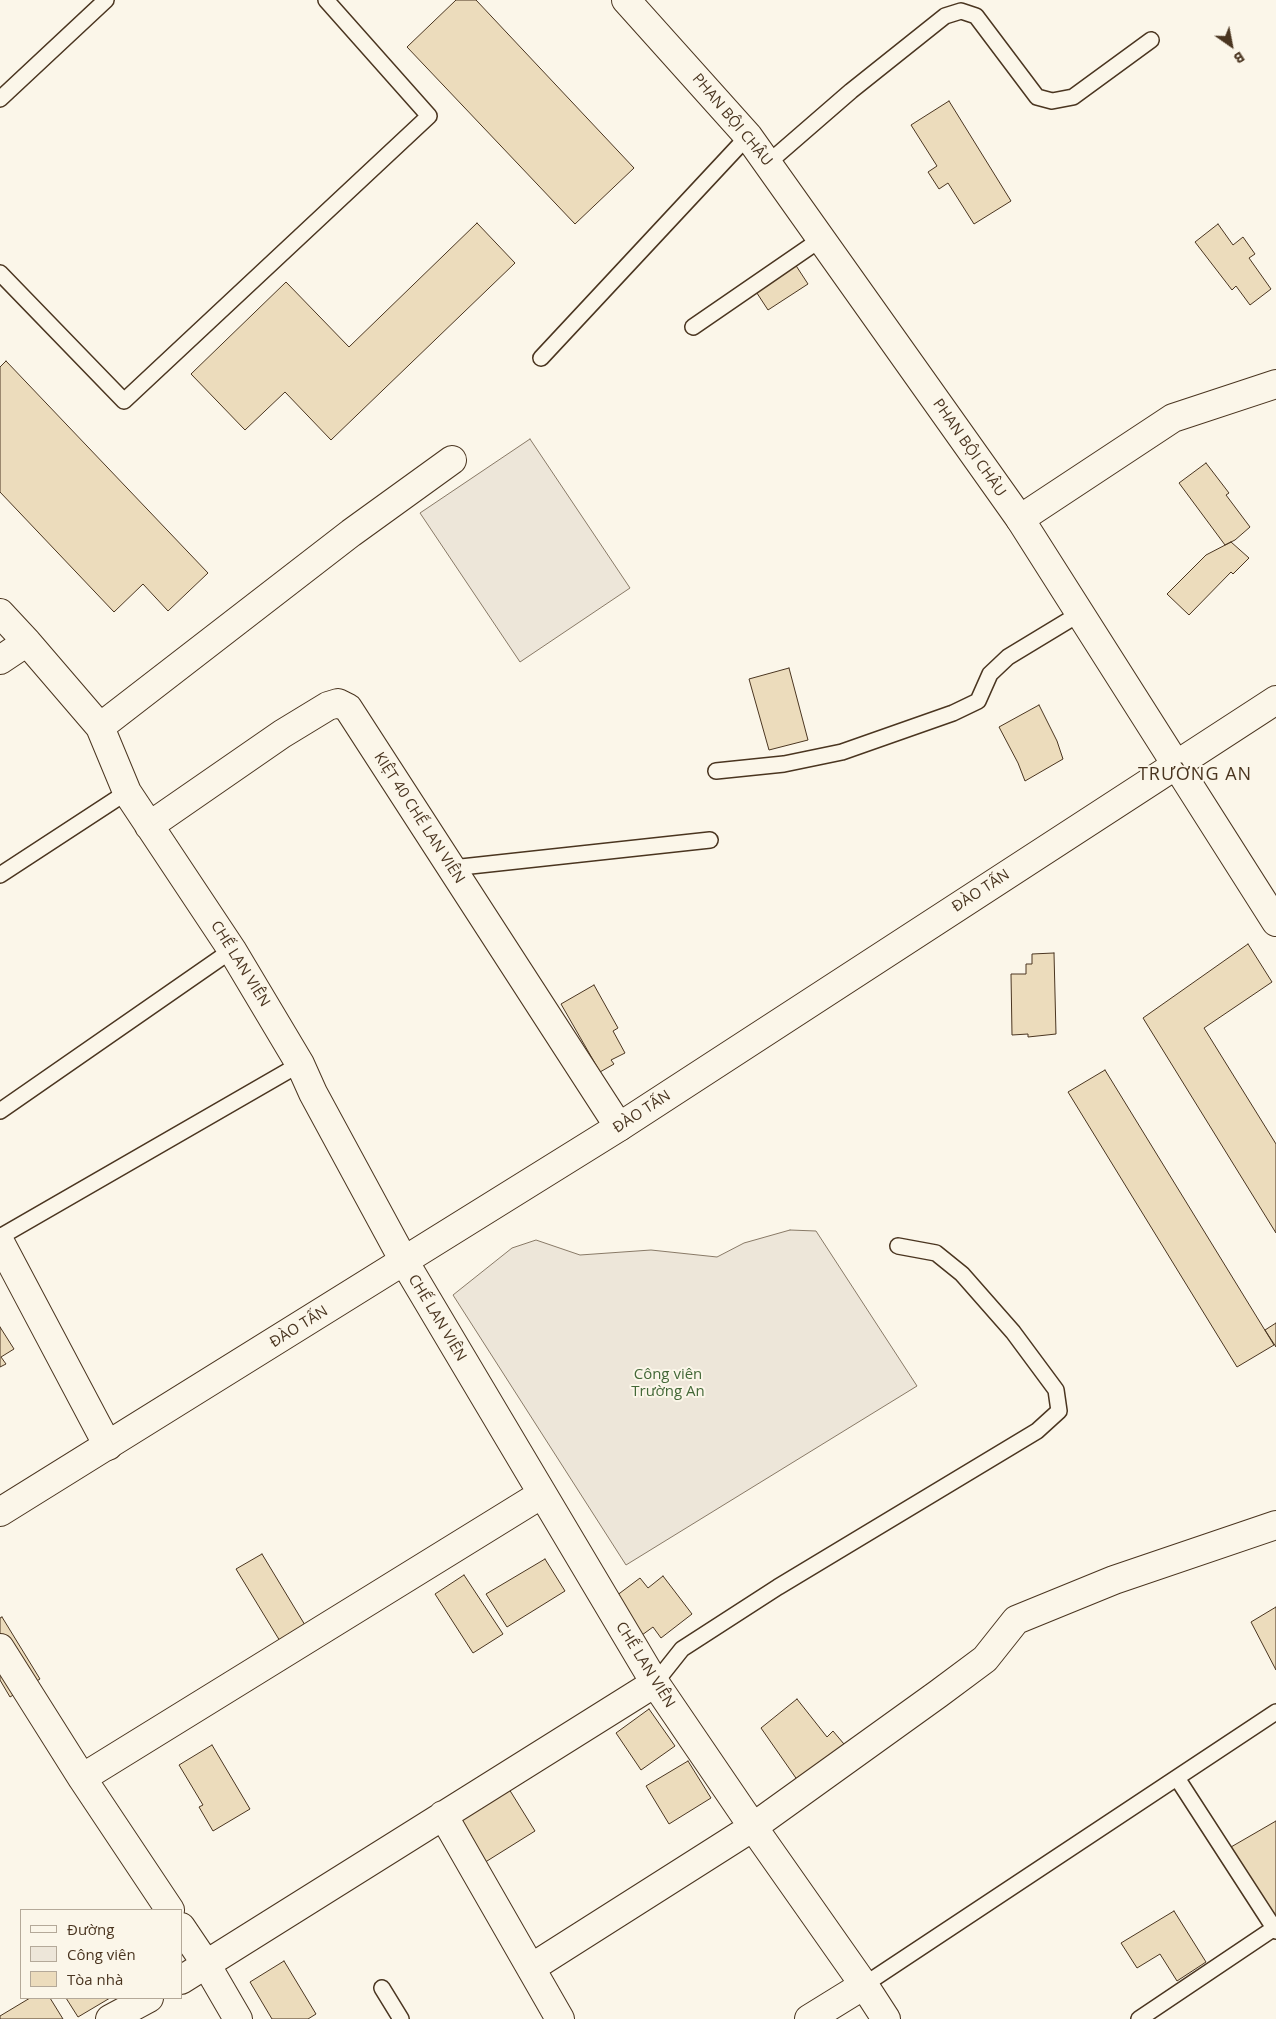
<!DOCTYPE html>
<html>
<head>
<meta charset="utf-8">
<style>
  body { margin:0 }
  #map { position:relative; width:1276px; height:2019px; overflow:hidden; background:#fbf6e9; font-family:"Open Sans",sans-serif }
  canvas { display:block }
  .legend { position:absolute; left:20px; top:1909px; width:162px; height:90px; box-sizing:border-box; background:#fbf6e9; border:1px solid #b4a999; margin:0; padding:6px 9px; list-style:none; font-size:15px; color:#4a3520 }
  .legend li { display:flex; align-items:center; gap:10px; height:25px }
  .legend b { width:25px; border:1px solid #b4a999 }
  .north { position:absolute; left:1206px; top:20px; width:50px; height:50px; -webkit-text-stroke:4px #fbf6e9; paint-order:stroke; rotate:147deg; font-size:14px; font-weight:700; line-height:20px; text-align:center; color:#4a3520 }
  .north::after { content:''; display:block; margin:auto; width:18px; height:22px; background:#4a3520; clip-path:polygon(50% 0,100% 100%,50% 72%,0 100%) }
</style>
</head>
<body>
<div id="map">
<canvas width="1276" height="2019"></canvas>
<ul class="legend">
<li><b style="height:6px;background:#fbf6e9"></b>Đường</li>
<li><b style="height:14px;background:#ede6d9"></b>Công viên</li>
<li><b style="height:14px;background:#ecdcbc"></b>Tòa nhà</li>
</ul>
<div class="north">B</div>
</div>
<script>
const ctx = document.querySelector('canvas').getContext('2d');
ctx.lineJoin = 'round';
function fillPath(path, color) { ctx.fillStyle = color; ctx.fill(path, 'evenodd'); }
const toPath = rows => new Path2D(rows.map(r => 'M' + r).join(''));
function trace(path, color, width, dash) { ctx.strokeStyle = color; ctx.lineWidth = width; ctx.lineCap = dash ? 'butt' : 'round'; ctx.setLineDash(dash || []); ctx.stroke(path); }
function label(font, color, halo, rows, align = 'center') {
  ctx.font = font + ' "Open Sans",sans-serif'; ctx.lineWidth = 4; ctx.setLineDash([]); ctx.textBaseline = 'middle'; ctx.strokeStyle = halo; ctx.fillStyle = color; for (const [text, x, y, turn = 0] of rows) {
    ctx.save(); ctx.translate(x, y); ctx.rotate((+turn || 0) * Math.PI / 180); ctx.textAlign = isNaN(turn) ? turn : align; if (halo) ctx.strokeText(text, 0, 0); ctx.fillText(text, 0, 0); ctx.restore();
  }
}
const green = toPath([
  [530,439,630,588,520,662,420,513,530,439],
  [790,1230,816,1231,917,1386,626,1565,453,1295,512,1248,536,1240,580,1255,651,1250,717,1257,744,1243,790,1230]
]);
const building = toPath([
  [456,0,476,0,634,168,575,224,407,47,456,0],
  [949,101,1011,201,974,224,948,183,939,189,928,172,937,166,911,125,949,101],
  [477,223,515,263,331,440,285,392,245,430,191,374,286,282,349,347,477,223],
  [1218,224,1233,245,1243,237,1255,254,1249,258,1271,289,1250,305,1236,286,1232,290,1195,242,1218,224],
  [793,261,808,284,768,310,753,287,793,261],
  [6,361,208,573,168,611,143,584,114,612,0,492,0,367,6,361],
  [1206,463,1229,493,1226,495,1250,527,1235,540,1225,545,1179,483,1206,463],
  [1231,542,1249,558,1233,574,1231,572,1189,615,1167,594,1206,555,1231,542],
  [789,668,808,740,769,750,749,679,789,668],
  [1039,705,1057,741,1063,759,1025,781,1018,763,999,727,1039,705],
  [1248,944,1272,982,1204,1028,1276,1144,1276,1233,1143,1018,1248,944],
  [1054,953,1056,1034,1028,1037,1028,1034,1012,1035,1011,974,1026,974,1026,964,1032,964,1032,954,1054,953],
  [594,985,618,1028,613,1031,625,1053,611,1060,614,1064,600,1072,561,1004,594,985],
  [1105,1070,1274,1345,1237,1367,1068,1092,1105,1070],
  [1276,1323,1276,1347,1265,1330,1276,1323],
  [0,1327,14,1349,1,1357,6,1364,0,1367,0,1327],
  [262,1554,308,1630,283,1646,236,1569,262,1554],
  [545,1559,565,1591,507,1627,486,1594,545,1559],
  [464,1575,503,1634,473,1653,435,1594,464,1575],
  [663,1576,692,1614,661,1638,653,1627,642,1635,616,1596,640,1578,648,1588,663,1576],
  [1276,1607,1276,1670,1251,1622,1276,1607],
  [2,1617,40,1679,10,1697,0,1680,0,1618,2,1617],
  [797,1699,827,1737,833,1731,849,1750,798,1781,761,1728,797,1699],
  [649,1709,675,1746,641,1770,616,1733,649,1709],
  [212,1745,250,1809,213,1831,199,1807,203,1805,179,1765,212,1745],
  [688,1761,711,1798,669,1824,646,1786,688,1761],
  [509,1789,535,1831,479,1866,453,1824,509,1789],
  [1276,1821,1276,1918,1231,1847,1276,1821],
  [1174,1911,1206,1962,1177,1981,1160,1954,1137,1968,1121,1943,1174,1911],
  [284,1961,316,2014,308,2019,272,2019,250,1982,284,1961],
  [30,1998,50,1998,63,2019,0,2019,0,2016,30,1998],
  [66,1998,110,1998,78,2017,66,1998]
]);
const service = toPath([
  [0,99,106,0],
  [768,163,851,91,945,16,961,11,976,16,1037,97,1052,101,1073,97,1151,40],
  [0,273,124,401,429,116,326,0],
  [693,327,821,239],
  [541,358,748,136],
  [716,771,784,764,842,752,953,713,978,701,990,674,1008,657,1079,614],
  [452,868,710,840],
  [0,875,127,792],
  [0,1111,232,950],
  [0,1237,300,1064],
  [655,1683,682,1649,778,1587,1037,1431,1059,1411,1056,1390,1013,1332,962,1274,936,1253,898,1246],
  [1177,1778,1276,1931],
  [864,1985,1276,1712],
  [382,1988,401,2019],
  [1139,2019,1276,1927]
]);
const minor = toPath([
  [1020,519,1173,418,1276,384],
  [0,613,27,642,100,727,127,792,232,950,300,1064,313,1093,404,1261,655,1683,753,1827,864,1985,886,2019],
  [0,660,27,642],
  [100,727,351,533,452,460],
  [149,826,282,734,328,706,338,703,348,708,619,1127],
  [0,1242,108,1446],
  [0,1648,82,1778,170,1910],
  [82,1778,542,1494],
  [443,1815,560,2019],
  [181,1927,206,1964,238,2019],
  [531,1968,753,1827,938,1694,985,1659,1016,1620,1114,1580,1276,1525],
  [181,1980,655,1683],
  [110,2019,149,1998],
  [809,2019,864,1985]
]);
const tertiary = toPath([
  [626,0,748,136,1020,519,1276,922],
  [0,1512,619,1127,1276,700]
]);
const streetNames = [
  ["PHAN BỘI CHÂU",732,120,50],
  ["PHAN BỘI CHÂU",969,448,55],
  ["KIỆT 40 CHẾ LAN VIÊN",419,818,57],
  ["ĐÀO TẤN",981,891,-33],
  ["CHẾ LAN VIÊN",240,964,58],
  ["ĐÀO TẤN",642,1112,-33],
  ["CHẾ LAN VIÊN",437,1318,59],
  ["ĐÀO TẤN",299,1327,-32],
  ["CHẾ LAN VIÊN",645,1665,58]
];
const parkNames = [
  ["Công viên",668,1375],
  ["Trường An",668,1392]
];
const quarterNames = [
  ["TRƯỜNG AN",1195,775]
];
fillPath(green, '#ede6d9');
trace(green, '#887966', 1);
fillPath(building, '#ecdcbc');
trace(building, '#4a3520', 1);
trace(service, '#4a3520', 18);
trace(minor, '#4a3520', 30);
trace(tertiary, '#4a3520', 30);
trace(service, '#fbf6e9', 15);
trace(minor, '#fbf6e9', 28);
trace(tertiary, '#fbf6e9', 28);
label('15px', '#4a3520', '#fbf6e9', streetNames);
label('15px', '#436837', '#fbf6e9', parkNames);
ctx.letterSpacing = '1px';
label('18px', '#4a3520', '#fbf6e9', quarterNames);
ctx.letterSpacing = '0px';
</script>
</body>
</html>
